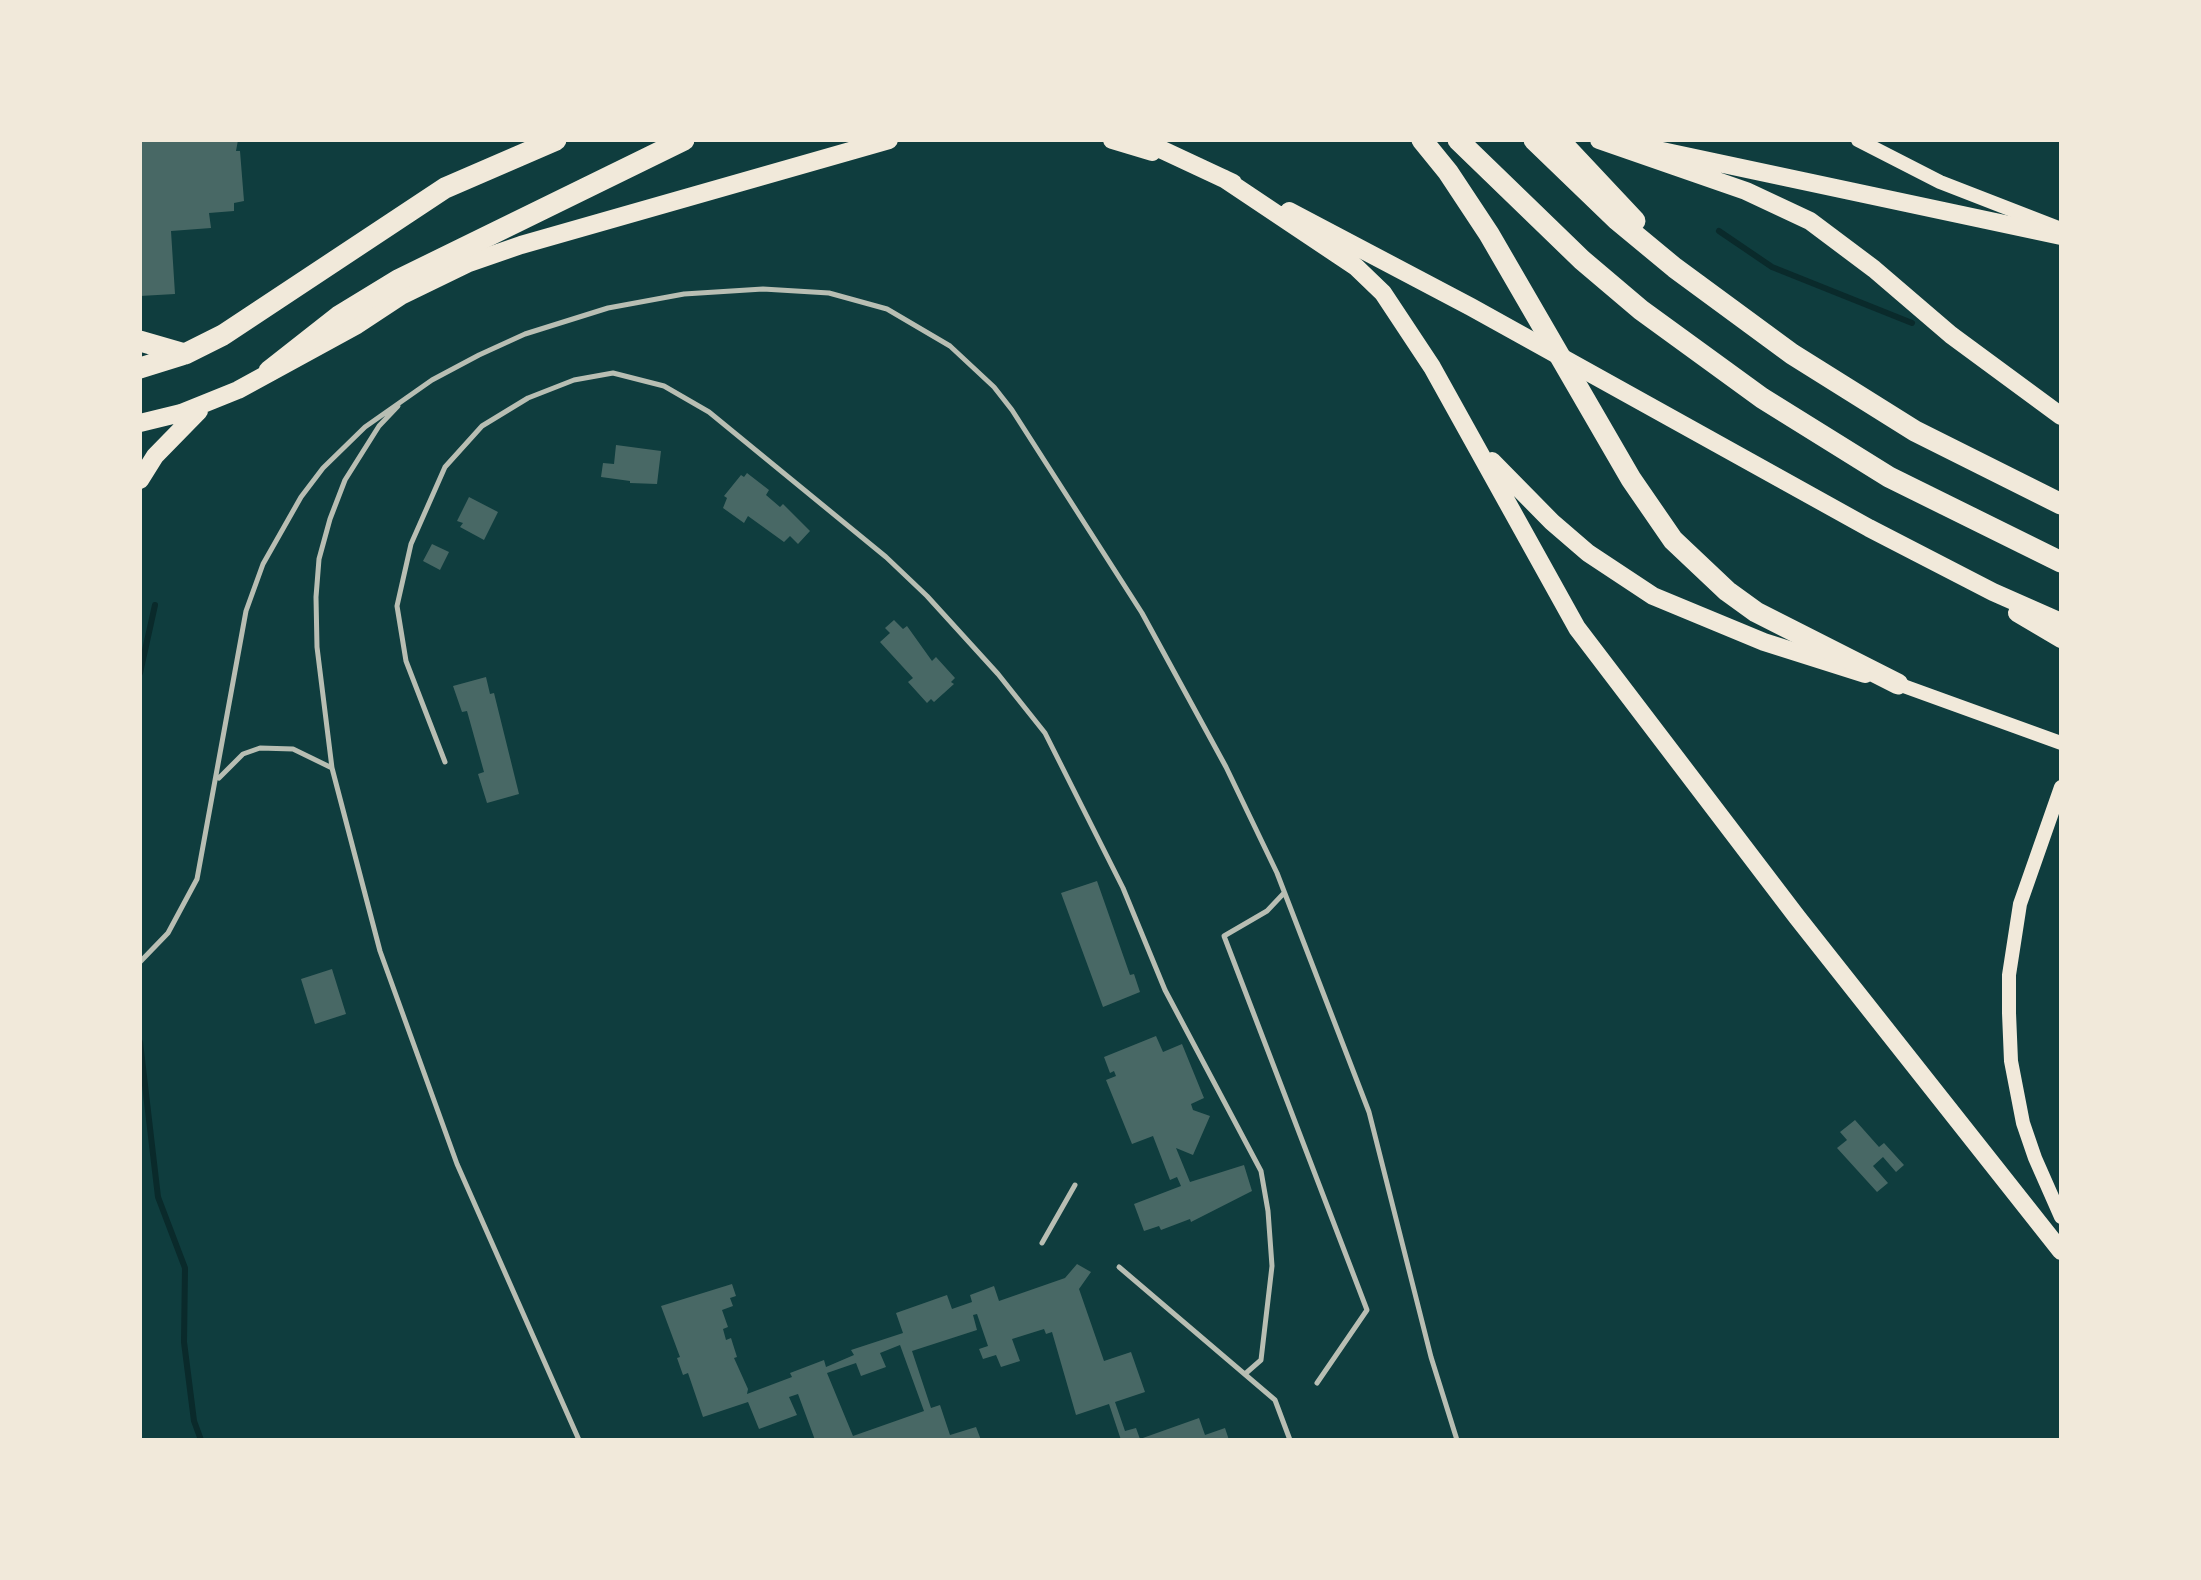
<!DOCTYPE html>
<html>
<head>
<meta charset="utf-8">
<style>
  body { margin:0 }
  #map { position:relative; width:2201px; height:1580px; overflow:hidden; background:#0f3d3e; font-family:"Golos Text",sans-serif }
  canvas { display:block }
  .frame { position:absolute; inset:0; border:142px solid #f1e9da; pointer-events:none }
</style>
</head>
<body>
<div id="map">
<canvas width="2201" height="1580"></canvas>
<div class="frame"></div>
</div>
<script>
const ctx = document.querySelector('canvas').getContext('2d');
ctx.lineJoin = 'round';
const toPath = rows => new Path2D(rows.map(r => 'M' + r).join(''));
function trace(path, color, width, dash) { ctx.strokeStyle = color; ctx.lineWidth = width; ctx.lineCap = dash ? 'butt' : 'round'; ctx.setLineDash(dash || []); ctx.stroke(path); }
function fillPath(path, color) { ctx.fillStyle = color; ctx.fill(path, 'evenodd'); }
const stream = toPath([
  [1719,231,1772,267,1912,323],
  [140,673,155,605],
  [140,1042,158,1197,185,1268,184,1342,194,1421,201,1440]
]);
const building = toPath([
  [140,140,238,140,236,151,240,151,244,201,234,203,234,211,209,213,211,228,171,231,175,294,140,296],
  [616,445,661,451,657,484,630,483,630,481,601,477,603,463,614,464],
  [747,473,769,490,766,495,780,507,783,504,810,531,798,544,790,536,784,542,748,516,744,523,723,508,727,498,724,496,741,475,744,477],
  [469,497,498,512,484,540,460,527,463,523,457,521],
  [432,544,449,552,440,570,423,561],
  [894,620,903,629,907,626,932,661,936,657,955,678,951,682,954,684,934,702,931,699,927,703,908,682,913,678,880,642,890,633,885,628],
  [486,677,490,694,494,693,519,794,487,803,478,774,484,772,467,711,462,712,453,686],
  [1097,881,1130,975,1134,974,1140,992,1103,1007,1061,893],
  [332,969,346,1014,315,1024,301,979],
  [1156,1036,1163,1052,1182,1044,1204,1098,1191,1104,1193,1110,1210,1116,1193,1155,1176,1148,1190,1182,1244,1165,1252,1191,1191,1222,1190,1219,1161,1230,1159,1226,1144,1231,1134,1204,1181,1186,1177,1177,1170,1180,1153,1136,1132,1144,1106,1080,1116,1076,1114,1071,1110,1073,1104,1057],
  [1855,1120,1879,1147,1884,1143,1904,1165,1896,1172,1883,1157,1873,1166,1888,1183,1877,1192,1837,1148,1847,1140,1840,1132],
  [1077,1264,1091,1272,1079,1289,1104,1361,1131,1352,1145,1392,1115,1402,1125,1431,1136,1428,1140,1439,1199,1418,1205,1435,1225,1428,1229,1440,1121,1440,1109,1404,1076,1415,1052,1332,1046,1334,1044,1329,1012,1339,1020,1361,1001,1367,996,1355,983,1359,979,1349,988,1346,977,1314,973,1315,977,1330,912,1351,931,1408,940,1405,950,1435,976,1427,981,1440,815,1440,798,1394,789,1397,797,1415,759,1429,748,1402,703,1417,688,1373,683,1375,677,1358,680,1357,661,1306,732,1284,736,1296,730,1298,733,1306,722,1310,728,1327,723,1329,726,1340,731,1338,737,1357,734,1358,748,1389,747,1394,792,1377,790,1373,824,1360,826,1367,854,1355,851,1350,903,1333,896,1313,947,1295,952,1309,972,1302,970,1295,994,1286,999,1301,1065,1278],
  [900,1345,924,1411,853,1436,827,1373,856,1363,861,1376,886,1367,880,1353]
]);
const service = toPath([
  [398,406,379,426,345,480,330,519,319,559,316,597,317,647,332,768,380,951,457,1164,579,1440],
  [445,762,406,661,397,606,411,544,445,467,482,426,528,398,574,380,613,373,664,386,709,412,886,557,927,596,998,674,1045,733,1123,888,1165,990,1261,1171,1268,1211,1272,1266,1261,1360,1245,1374],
  [219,778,243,754,260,748,293,749,332,768],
  [1284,893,1267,911,1224,936,1367,1310,1317,1383],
  [140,962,168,933,197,879,246,611,263,564,301,497,323,468,365,427,432,380,479,355,525,334,608,308,684,294,763,289,829,293,887,309,950,346,994,387,1012,410,1142,613,1226,767,1277,873,1369,1112,1431,1357,1457,1440],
  [1042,1243,1075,1185],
  [1119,1267,1275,1400,1290,1440]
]);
const secondary = toPath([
  [1858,140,1940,182,2061,229],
  [1898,684,2061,743],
  [2061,787,2020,904,2009,975,2009,1013,2011,1061,2023,1123,2035,1158,2061,1217]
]);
const primary = toPath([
  [1112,140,1152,152],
  [1141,140,1233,183],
  [1599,140,1746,191,1810,221,1874,269,1951,335,2061,416],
  [1634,145,2061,236],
  [1223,178,1356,267,1383,293,1432,367,1577,628,1797,917,2061,1251],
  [1289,211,1471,307,1869,528,1993,592,2061,622],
  [140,423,181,413,238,390,357,325,401,296,469,263,521,245,889,140],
  [1492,461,1552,522,1588,553,1653,596,1764,642,1865,674],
  [140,480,155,456,199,411],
  [2017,613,2061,639]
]);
const motorway = toPath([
  [1422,140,1448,172,1489,234,1631,479,1673,540,1727,591,1756,612,1898,684],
  [1458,140,1582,260,1641,310,1762,398,1889,477,2061,562],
  [1534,140,1617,220,1675,268,1792,354,1915,431,2061,504],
  [1559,140,1635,221],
  [140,341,185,354],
  [140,368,185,354,223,335,445,188,556,140],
  [269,371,339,316,398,280,684,140]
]);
trace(stream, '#0a2a2b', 6);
fillPath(building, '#486865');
trace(service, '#b8beb3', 5);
trace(secondary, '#f1e9da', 14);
trace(primary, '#f1e9da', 18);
trace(motorway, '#f1e9da', 21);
</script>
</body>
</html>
